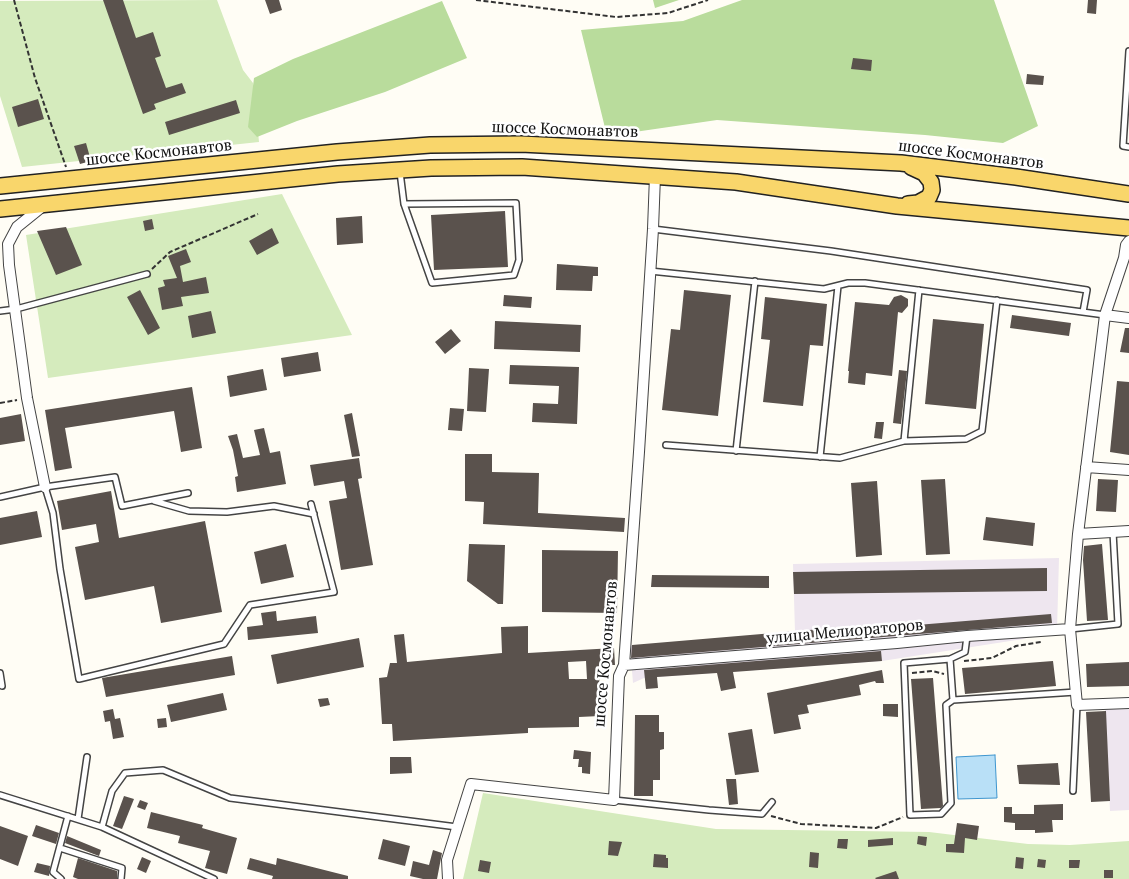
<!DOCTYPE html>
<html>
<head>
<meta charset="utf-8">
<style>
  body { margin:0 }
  canvas { display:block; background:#fffdf5 }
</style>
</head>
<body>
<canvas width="1129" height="879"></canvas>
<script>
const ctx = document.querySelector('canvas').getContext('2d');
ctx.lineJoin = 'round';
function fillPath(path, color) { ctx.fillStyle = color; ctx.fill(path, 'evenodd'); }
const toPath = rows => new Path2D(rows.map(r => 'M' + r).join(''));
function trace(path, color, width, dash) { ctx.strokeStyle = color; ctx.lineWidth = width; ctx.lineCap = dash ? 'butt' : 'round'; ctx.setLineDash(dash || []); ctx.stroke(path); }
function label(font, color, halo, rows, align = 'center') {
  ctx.font = font + ' "PT Serif",serif'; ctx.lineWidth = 5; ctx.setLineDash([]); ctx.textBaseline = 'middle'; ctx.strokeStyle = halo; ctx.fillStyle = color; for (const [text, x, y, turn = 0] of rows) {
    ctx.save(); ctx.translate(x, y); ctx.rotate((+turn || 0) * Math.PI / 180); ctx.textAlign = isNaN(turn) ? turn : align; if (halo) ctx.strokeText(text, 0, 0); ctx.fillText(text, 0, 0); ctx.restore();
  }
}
const industrial = toPath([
  [1059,558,1057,630,1023,639,882,661,644,678,633,683,630,646,795,632,793,564],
  [1129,708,1129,810,1110,811,1105,709]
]);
const green = toPath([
  [217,0,243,70,253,83,259,142,22,167,0,96,0,1],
  [282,194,352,335,48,378,26,235],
  [483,793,716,829,929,832,1028,844,1070,845,1129,841,1129,879,463,879]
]);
const forest = toPath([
  [653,0,679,0,655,8],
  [742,0,994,0,1038,126,1003,143,925,135,717,120,607,136,581,30,683,21],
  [442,1,467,58,385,92,297,121,257,137,248,127,254,78,293,59]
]);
const water = toPath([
  [995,755,997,798,958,799,956,757,995,755]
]);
const building = toPath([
  [103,0,123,0,136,38,153,32,161,56,155,58,166,88,182,83,186,93,154,104,156,109,143,114],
  [265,0,279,0,282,10,270,14],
  [1088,0,1097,0,1096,14,1087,13],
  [853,58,872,60,871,71,851,69],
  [1027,74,1044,76,1043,85,1026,84],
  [38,99,44,119,18,127,12,107],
  [236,100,240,113,169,135,165,122],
  [86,143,91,161,80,164,74,146],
  [505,211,508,267,434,270,431,215],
  [362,216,363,243,337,245,336,218],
  [152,219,154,229,145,231,143,221],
  [66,227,82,265,56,275,37,231],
  [272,228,279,243,257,255,249,241],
  [186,249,191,262,180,266,183,282,206,277,209,293,181,297,183,306,162,310,158,288,165,286,163,280,177,278,168,256],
  [557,264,598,267,598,276,593,276,592,291,556,290],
  [140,290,160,328,148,335,127,297],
  [684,290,731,295,718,416,662,410,671,329,680,330],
  [504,295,532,297,531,308,503,306],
  [901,295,908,299,908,306,902,313,898,312,892,376,866,373,865,385,848,383,849,371,848,371,855,302,889,305,894,297],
  [765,297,827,304,823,346,810,345,803,406,763,402,770,340,761,339],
  [211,311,216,333,192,338,188,316],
  [1012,315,1071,323,1069,336,1010,328],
  [933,319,984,324,976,409,925,404],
  [495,321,581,325,580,352,494,349],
  [1125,328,1129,328,1129,353,1120,352],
  [451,329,461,341,445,354,435,342],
  [318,352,321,371,284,377,281,358],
  [510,365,579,367,577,424,532,422,533,403,558,404,559,386,509,384],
  [469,368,489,369,486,412,467,411],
  [263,369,267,390,230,397,227,376],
  [899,370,907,371,901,424,893,423],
  [1117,381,1129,382,1129,455,1110,452],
  [192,387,202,448,181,452,174,411,65,428,72,468,55,471,45,410],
  [450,408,464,409,462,431,448,430],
  [352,413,360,456,352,457,344,415],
  [21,414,25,441,0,445,0,418],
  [876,422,884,422,882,439,874,438],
  [264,428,270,453,280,451,286,484,237,492,235,477,238,476,233,450,228,436,237,434,243,458,260,455,254,430],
  [465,454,492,454,492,472,539,473,538,513,625,518,624,532,483,524,484,502,465,501],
  [359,458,362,478,358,479,373,565,341,570,329,501,347,498,344,481,314,486,310,465],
  [945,479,950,554,926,555,921,480],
  [1098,479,1118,480,1116,512,1096,511],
  [877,481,882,555,856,557,851,483],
  [111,491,119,538,205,521,222,612,161,623,154,586,85,600,75,547,99,542,96,524,62,530,57,501],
  [37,511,42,537,0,545,0,518],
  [986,517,1035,523,1033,546,983,540],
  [286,544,294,577,261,584,254,552],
  [469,544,505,545,503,604,498,604,467,581],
  [1102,544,1108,620,1087,621,1083,560,1084,546],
  [542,550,618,551,617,613,542,612],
  [1047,568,1047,591,794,594,793,572],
  [652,575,769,576,769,588,651,587],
  [276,611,277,621,316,616,318,633,248,640,247,627,263,625,261,613],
  [1051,614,1052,623,631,658,632,645,868,625,868,629],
  [528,626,528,653,614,648,615,665,599,665,600,716,579,717,579,727,528,728,528,733,393,741,392,724,382,724,379,678,387,677,390,663,397,663,394,635,404,634,407,662,502,653,501,627],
  [586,661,587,679,569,679,568,662],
  [359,638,364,667,277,684,271,655],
  [881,651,882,661,733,672,736,688,721,691,717,673,657,677,658,688,646,689,644,670],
  [232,656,235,675,106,697,102,678],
  [1053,661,1056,686,965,694,962,668],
  [1129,662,1129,686,1087,687,1086,664],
  [882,670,884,683,876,683,875,681,859,685,861,695,807,705,809,713,798,715,801,729,774,734,767,693],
  [933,678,943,806,941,808,921,809,911,679],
  [223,693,227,710,171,722,167,705],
  [328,698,330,705,320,707,318,699],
  [883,704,898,704,898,717,883,716],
  [113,709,115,719,120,718,124,737,113,739,110,721,105,722,103,711],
  [1106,711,1110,801,1091,802,1086,712],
  [635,715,659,715,659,732,664,732,664,749,660,750,660,780,653,780,653,796,634,796],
  [166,718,167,727,158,728,157,719],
  [752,729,759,772,735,775,728,733],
  [574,750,591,752,590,774,582,773,582,767,578,767,579,759,573,759],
  [390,757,411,757,412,773,390,774],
  [1058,763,1060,785,1019,784,1017,765],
  [726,779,736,779,738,804,729,805],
  [124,796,134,799,122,829,113,826],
  [140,800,148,803,145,810,137,807],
  [1063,804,1063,820,1052,820,1053,832,1035,833,1035,830,1015,830,1015,823,1004,822,1004,807,1012,807,1012,814,1034,814,1034,805],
  [151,812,203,825,202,828,237,838,227,874,205,868,210,851,178,843,180,836,147,828],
  [957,823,979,826,977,840,965,838,964,853,946,852,946,844,954,844],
  [36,825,59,833,56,844,32,836],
  [0,826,28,836,18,866,0,859],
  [67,836,101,850,99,856,65,843],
  [918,836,927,837,926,846,917,844],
  [893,838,893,845,868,847,868,840],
  [383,839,410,846,405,866,378,859],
  [838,839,848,839,847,849,837,848],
  [609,841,622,842,618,856,608,855],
  [433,850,442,853,437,879,423,879,410,876,413,861,429,865],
  [810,852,819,853,818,868,809,867],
  [654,854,666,855,666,858,668,858,668,868,653,867],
  [142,857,151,861,146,873,137,869],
  [1016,857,1024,858,1023,869,1015,868],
  [78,858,117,871,117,879,78,879,73,877],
  [250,858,276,865,277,858,348,876,348,879,272,879,273,876,247,869],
  [1038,859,1046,860,1045,868,1037,867],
  [480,860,491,862,489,873,478,871],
  [1069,860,1080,860,1079,868,1069,868],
  [37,863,50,866,49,876,34,872],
  [1104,870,1113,870,1113,878,1104,878],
  [896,871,899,879,876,879,875,878]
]);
const path = toPath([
  [14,0,35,78,66,167],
  [476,0,616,17,668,13,708,0],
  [152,269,170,252,258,214],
  [0,403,17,400],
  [964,661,992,658,1016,646,1041,642],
  [912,673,932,671,944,674],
  [771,816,801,824,876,828,903,817]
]);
const lane = toPath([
  [1129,51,1123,146,1129,147],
  [400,172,404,204,432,283,514,275,519,260,516,203,404,204],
  [653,229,831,251,1087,290,1083,312],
  [650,271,824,289,848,283,865,283,1105,315],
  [0,311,16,309,147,274],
  [904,441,919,290],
  [666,445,840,458,904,441,966,439,982,431,997,300],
  [736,451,755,281],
  [820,457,838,286],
  [45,487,53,513,60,569,79,679,224,644,250,605,334,592,311,504],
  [0,497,45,487,115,477,122,506,188,493],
  [154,501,189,511,227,512,274,506,314,514],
  [1070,629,1118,624,1113,532],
  [950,659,965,652,967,636],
  [0,673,2,686,0,685],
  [953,700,946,705,951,803,941,814,910,815,904,663,950,659,953,700,1076,692],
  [1073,791,1077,705],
  [0,795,102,827,214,879],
  [614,800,709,810,762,814,772,802],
  [78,819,87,757],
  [102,827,112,791,125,773,163,770,230,798,457,827],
  [60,848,122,868,121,879],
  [61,879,53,872,68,816]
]);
const street = toPath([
  [43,206,17,227,8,244,9,265,27,398,45,487],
  [1129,241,1126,245,1124,258,1105,315,1078,534,1070,629,1077,705,1129,703],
  [1105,315,1129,318],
  [1086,467,1129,470],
  [1078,534,1129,531],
  [624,665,897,643,967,636,1070,629],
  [448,879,447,860,471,784,614,800,619,676,624,665,639,452,653,229,655,176]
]);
const primary = toPath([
  [0,186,337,152,430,145,521,144,901,163,1016,177,1129,194],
  [908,204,918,203,929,197,932,190,931,182,924,173,911,167],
  [0,209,338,174,431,168,522,167,736,182,897,206,1129,228]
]);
const streetNames = [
  ["шоссе Космонавтов",565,130,2],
  ["шоссе Космонавтов",159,153,-6],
  ["шоссе Космонавтов",971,155,7],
  ["улица Мелиораторов",845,632,-5],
  ["шоссе Космонавтов",606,654,-85]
];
fillPath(industrial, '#eee6ef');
fillPath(green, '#d5ebbd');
fillPath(forest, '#b9dc9c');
fillPath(water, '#b9e0f7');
trace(water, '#3f96cf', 1);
fillPath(building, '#5a524d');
trace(lane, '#444', 8);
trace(street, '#444', 12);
trace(primary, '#222', 18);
trace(path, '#333', 2, [5, 2.5]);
trace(lane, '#fff', 5);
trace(street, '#fff', 10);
trace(primary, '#f9d66b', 15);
label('16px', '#111', '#fff', streetNames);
</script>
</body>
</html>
